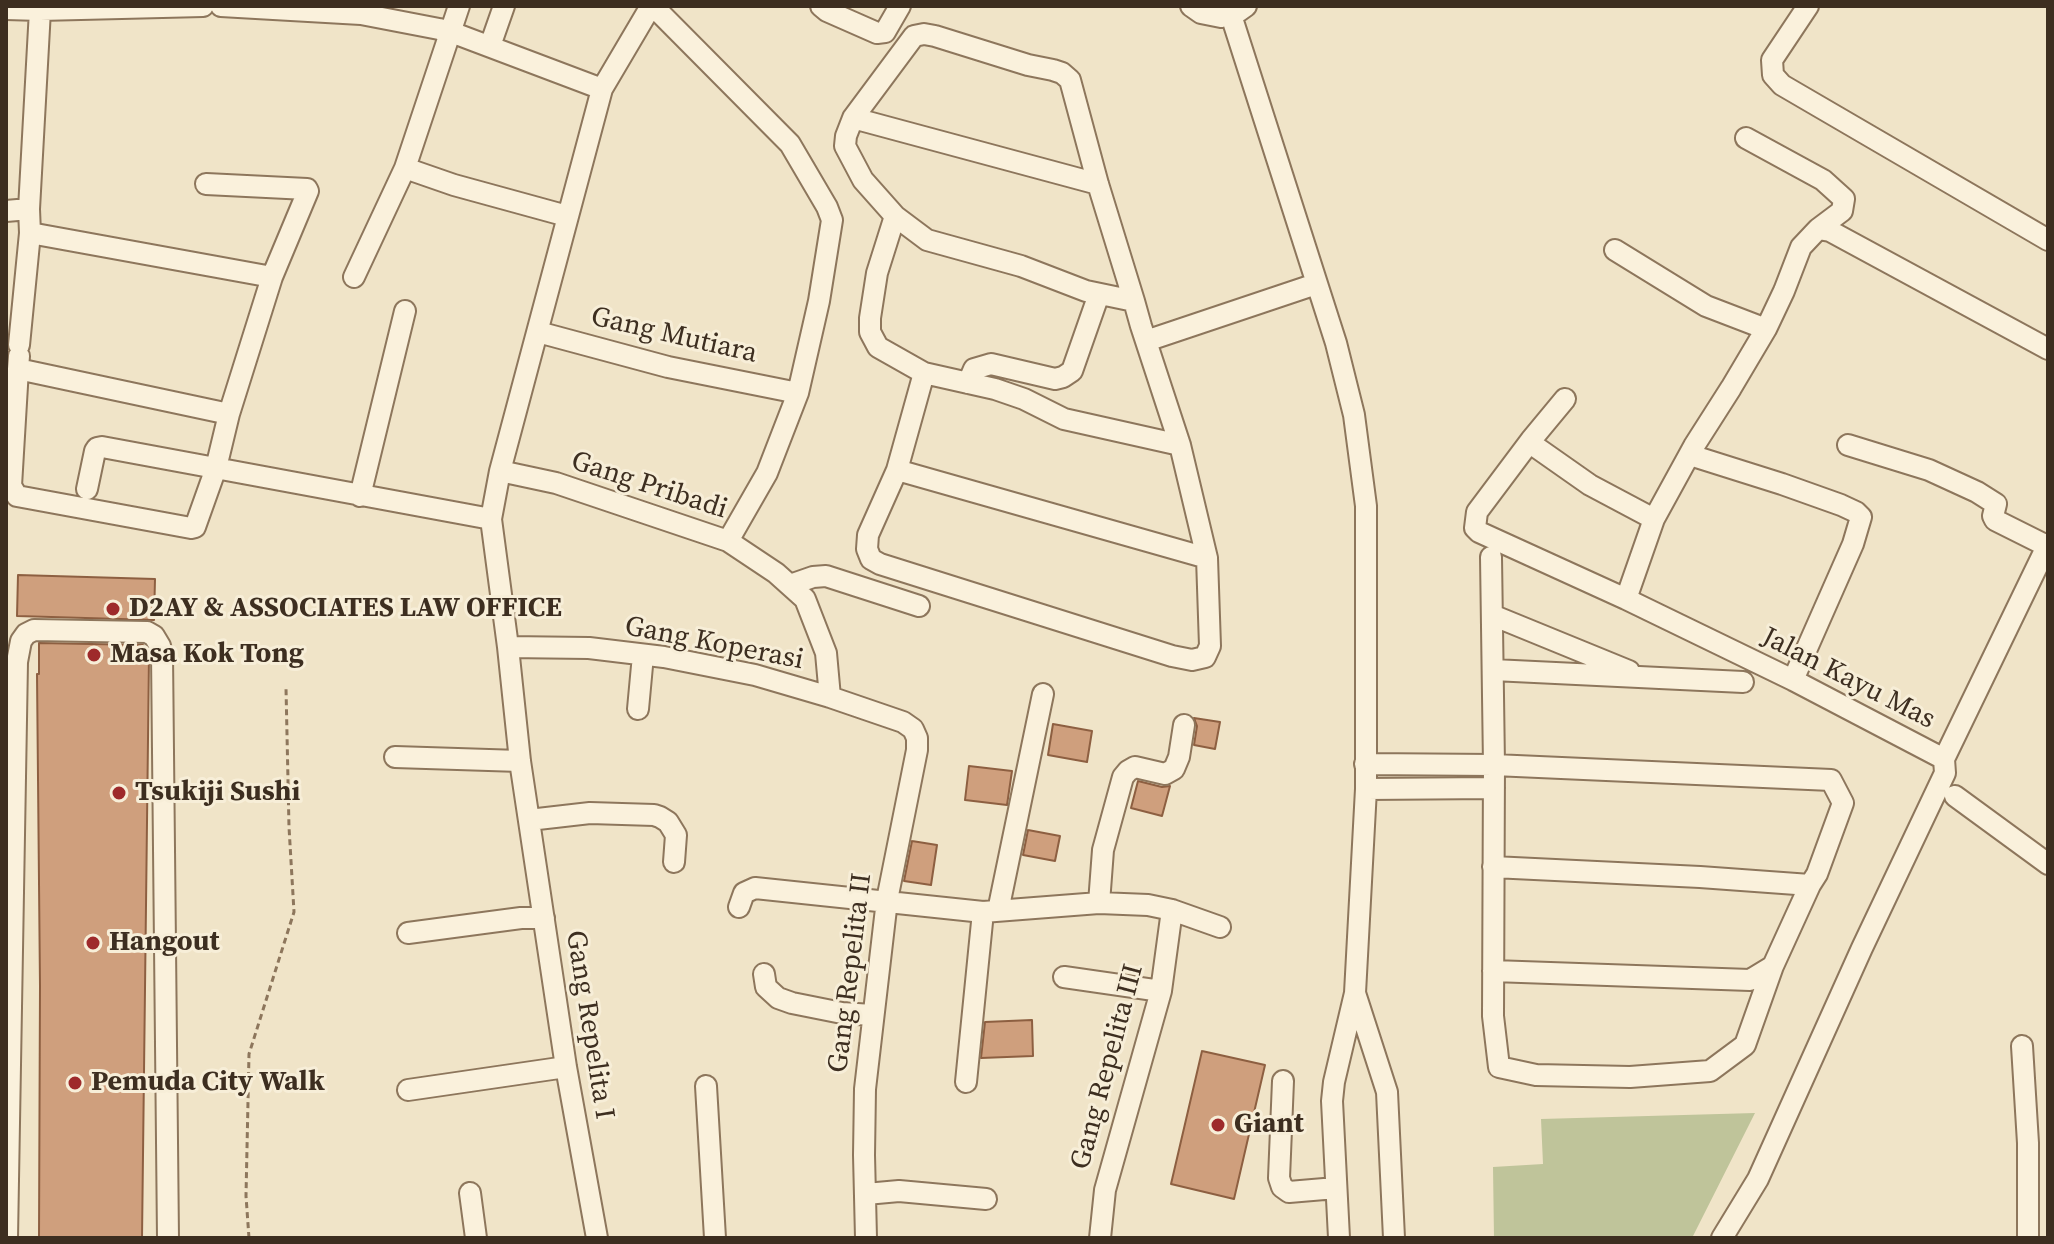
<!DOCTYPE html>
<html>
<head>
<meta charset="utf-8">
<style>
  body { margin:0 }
  #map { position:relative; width:2054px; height:1244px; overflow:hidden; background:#f0e4c8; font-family:"Source Serif 4",serif }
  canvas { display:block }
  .frame { position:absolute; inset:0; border:8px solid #3d2e20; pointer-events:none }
</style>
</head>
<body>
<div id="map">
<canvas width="2054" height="1244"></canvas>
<div class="frame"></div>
</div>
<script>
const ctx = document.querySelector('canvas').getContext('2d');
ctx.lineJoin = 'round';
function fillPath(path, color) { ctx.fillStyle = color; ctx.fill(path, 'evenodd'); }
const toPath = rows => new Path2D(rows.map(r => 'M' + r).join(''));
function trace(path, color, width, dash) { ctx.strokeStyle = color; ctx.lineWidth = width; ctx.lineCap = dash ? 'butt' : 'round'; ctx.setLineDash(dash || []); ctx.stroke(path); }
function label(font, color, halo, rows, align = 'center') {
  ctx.font = font + ' "Source Serif 4",serif'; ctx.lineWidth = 6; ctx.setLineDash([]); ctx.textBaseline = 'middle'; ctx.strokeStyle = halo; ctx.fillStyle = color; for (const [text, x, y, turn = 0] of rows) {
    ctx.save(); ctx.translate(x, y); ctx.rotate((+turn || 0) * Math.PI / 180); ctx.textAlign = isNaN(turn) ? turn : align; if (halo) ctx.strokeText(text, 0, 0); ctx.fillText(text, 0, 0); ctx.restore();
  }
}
const cemetery = toPath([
  [1755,1113,1692,1238,1494,1238,1493,1167,1543,1164,1541,1119]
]);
const building = toPath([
  [18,575,155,579,154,620,17,616,18,575],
  [39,643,143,645,149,656,142,1238,39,1238,40,986,37,674,39,674,39,643],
  [1194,718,1220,722,1215,749,1194,745,1197,726,1194,718],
  [1053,724,1092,731,1087,762,1048,755,1053,724],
  [969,766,1012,771,1007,805,965,800,969,766],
  [1138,781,1162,787,1170,786,1162,816,1131,808,1138,781],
  [1028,830,1060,836,1055,861,1023,855,1028,830],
  [912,841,937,845,931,885,904,881,912,841],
  [1032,1020,1033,1056,981,1058,985,1022,1032,1020],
  [1202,1051,1265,1065,1234,1199,1171,1184,1202,1051]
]);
const path = toPath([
  [249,1238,246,1196,249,1054,294,912,289,827,286,688]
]);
const minor = toPath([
  [221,6,361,14,439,29,451,32,602,89],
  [653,6,790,144,827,207,832,220,819,301,798,393,767,473,728,541],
  [821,6,827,11,877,33,885,32,900,6],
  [1191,6,1201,13,1221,17,1239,11,1246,6],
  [1808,6,1772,60,1773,75,1782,85,2048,240],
  [6,9,40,10,203,6],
  [1231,15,1336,343,1354,415,1366,506,1366,789,1355,993,1334,1082,1332,1101,1339,1238],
  [490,46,504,6],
  [853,118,1098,184],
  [1746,138,1823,180,1844,199,1842,211,1818,229],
  [405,168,454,185,567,216],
  [6,211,29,209],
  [895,216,877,273,870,318,870,332,878,347,924,373],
  [30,233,272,277],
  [1615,250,1706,306,1766,329],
  [354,277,405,168,459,6],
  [1134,301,1086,291,1021,266,927,240,895,216,863,180,845,146,846,136,853,118,914,36,924,34,935,36,1028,65,1053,70,1062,73,1070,80,1098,184,1134,301,1141,326,1180,445,1207,558,1210,646,1205,657,1192,660,1172,656,880,564,871,559,867,549,868,535,897,470,924,373,995,389,1024,399,1064,419,1180,445],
  [538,332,668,367,798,393],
  [1146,341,1316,284],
  [19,345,30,233,29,209,40,10],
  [19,356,18,369,229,414],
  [18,369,11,486,17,496,191,528,195,527,216,468,229,414,272,277,308,191,307,189,206,184],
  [968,383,974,369,991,364,1055,379,1063,377,1072,371,1099,294],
  [1565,399,1531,440,1533,445,1590,485,1654,519],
  [1531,440,1477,512,1475,528,1479,532,1626,599,1793,680,1944,759,1945,773,1862,948,1758,1179,1722,1238],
  [1848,445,1929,470,1977,492,1996,504,1993,516,1995,520,2047,546],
  [1690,455,1782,484,1841,505,1856,512,1861,517,1853,544,1793,680],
  [897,470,1207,558],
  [500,471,556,483,728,541,776,573,805,599,826,653,830,697],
  [87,489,95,451,97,448,102,447,491,519],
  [360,496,405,311],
  [1491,557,1494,765,1493,1016,1499,1067,1536,1075,1630,1077,1710,1071,1745,1045,1773,966],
  [790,585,813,577,826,576,919,606],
  [1626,599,1654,519,1694,446,1731,388,1766,329,1784,291,1801,247,1818,229,1830,231,2048,349],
  [1492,615,1629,671],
  [508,647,589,648,664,657,755,675,830,697,903,722,913,729,917,738,917,750,887,900,865,1089,864,1155,866,1238],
  [1493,670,1743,682],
  [638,709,643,655],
  [395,757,520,761],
  [1944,759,2048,544],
  [1365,764,1494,765,1831,780,1843,803,1817,874,1810,885,1700,877,1493,867],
  [1366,789,1494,788],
  [1955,796,2048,864],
  [529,820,590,813,654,815,660,817,668,822,676,835,674,862],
  [1099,903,1103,850,1123,777,1128,771,1135,767,1165,774,1174,769,1179,757,1184,725],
  [739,907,744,893,755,888,983,912,1099,903,1148,905,1172,910,1220,927],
  [998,911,1043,694],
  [408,933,521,918,544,918],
  [1493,971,1750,980,1773,966,1810,885],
  [764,974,766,987,778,998,792,1003,842,1013,872,1015],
  [1064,977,1161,991],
  [1355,993,1387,1092,1394,1238],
  [2022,1046,2028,1143,2028,1238],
  [1283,1081,1279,1178,1282,1187,1289,1192,1336,1188],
  [966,1082,983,912],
  [706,1086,715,1238],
  [408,1090,566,1067],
  [470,1193,476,1238],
  [866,1194,899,1191,986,1199],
  [7,1238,17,662,21,641,26,634,34,630,147,632,154,636,160,646,162,654,168,1238],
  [597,1238,566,1067,520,761,508,647,491,519,500,471,602,89,651,6],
  [1100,1238,1105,1190,1161,991,1172,910]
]);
const markers = [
  [113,609,8,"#9e2a2b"],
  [94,655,8,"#9e2a2b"],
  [119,793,8,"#9e2a2b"],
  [93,943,8,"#9e2a2b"],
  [75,1083,8,"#9e2a2b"],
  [1218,1125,8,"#9e2a2b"]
];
const streetNames = [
  ["Gang Mutiara",674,336,13],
  ["Gang Pribadi",649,486,18],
  ["Gang Koperasi",714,644,11],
  ["Jalan Kayu Mas",1848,679,27],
  ["Gang Repelita II",851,973,-83],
  ["Gang Repelita I",589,1025,81],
  ["Gang Repelita III",1108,1067,-75]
];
const poiNames = [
  ["D2AY & ASSOCIATES LAW OFFICE",129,609],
  ["Masa Kok Tong",110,655],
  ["Tsukiji Sushi",135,793],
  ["Hangout",109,943],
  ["Pemuda City Walk",91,1083],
  ["Giant",1234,1125]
];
fillPath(cemetery, '#bfc49a');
fillPath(building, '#cf9f7d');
trace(building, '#8d5f41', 2);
trace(minor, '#8d765c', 24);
trace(path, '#8d765c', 3, [6, 4]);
trace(minor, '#faf1dc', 20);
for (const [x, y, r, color] of markers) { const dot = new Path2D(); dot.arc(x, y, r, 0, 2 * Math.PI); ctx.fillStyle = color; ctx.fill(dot); trace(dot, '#f7eed8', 3); }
label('28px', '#3d2e20', '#f7eed8', streetNames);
label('bold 28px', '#3d2e20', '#f7eed8', poiNames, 'left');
</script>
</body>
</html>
